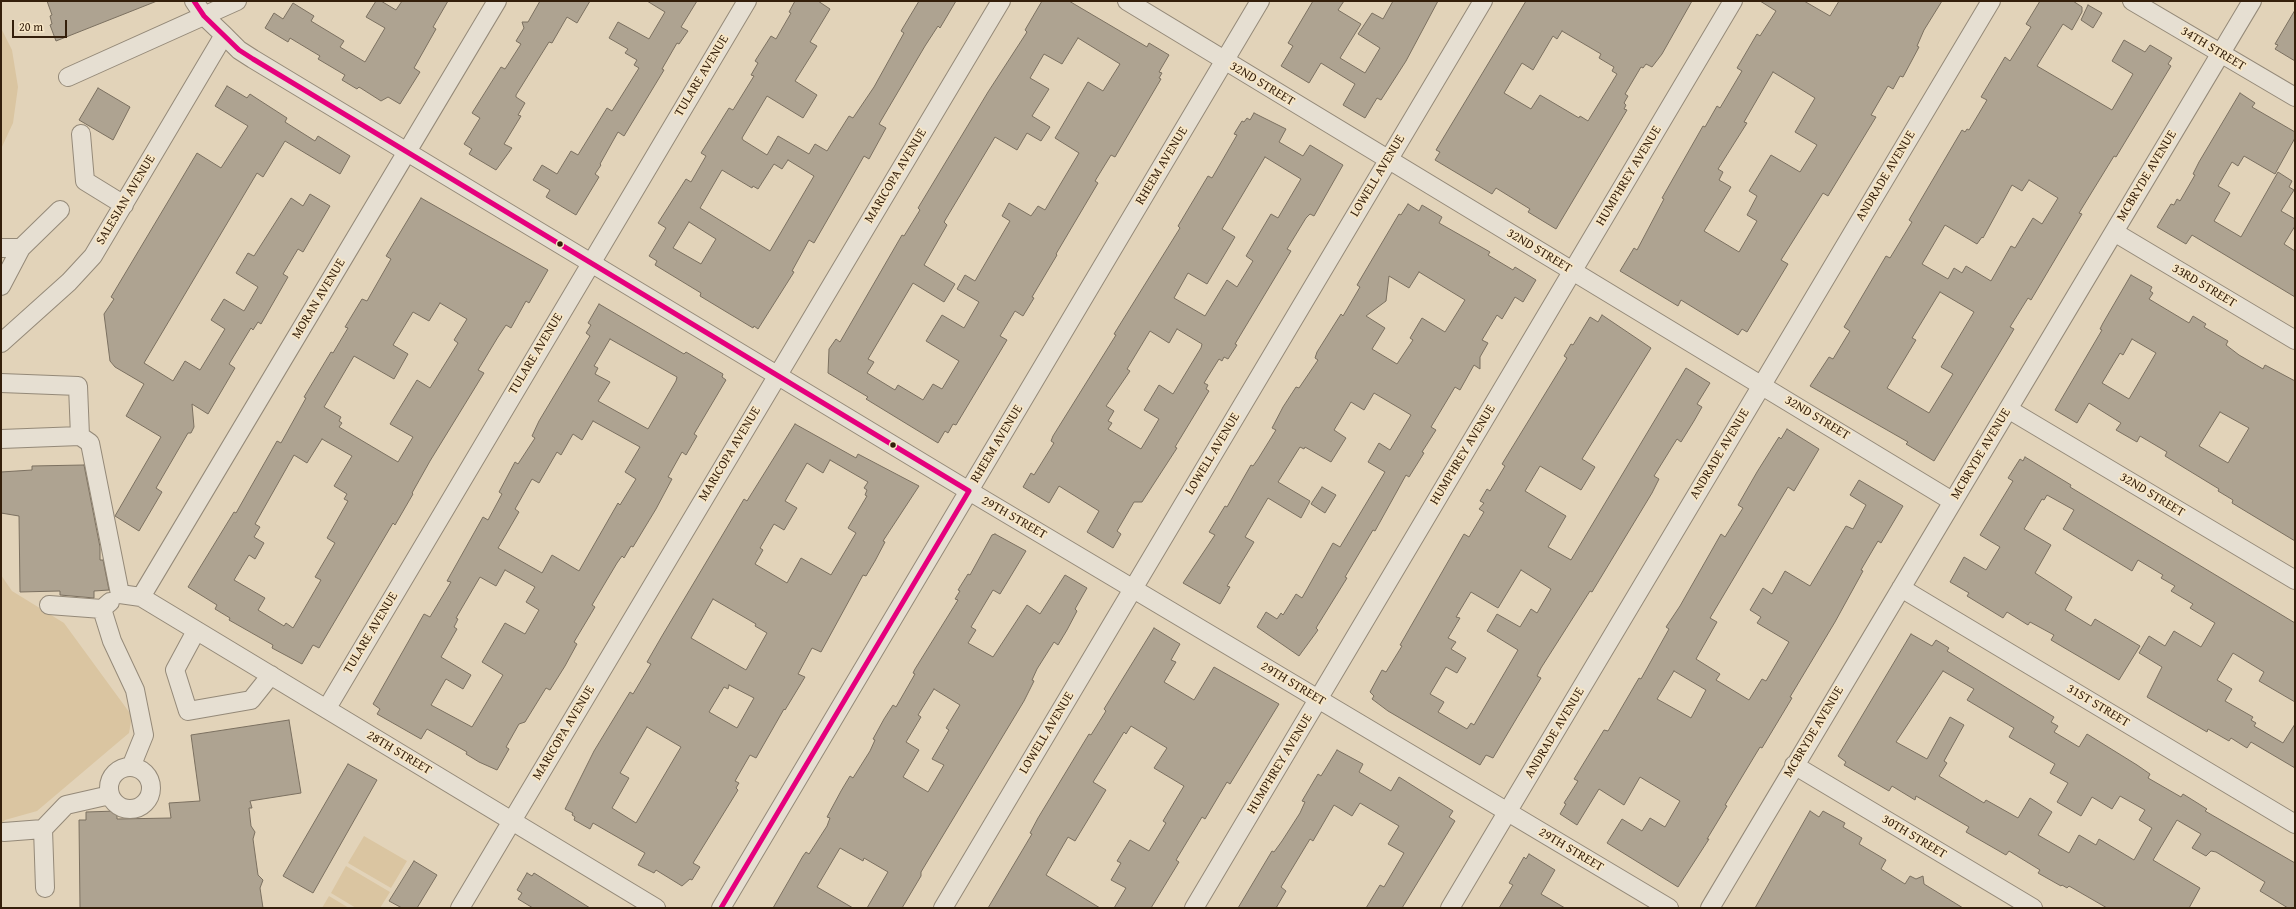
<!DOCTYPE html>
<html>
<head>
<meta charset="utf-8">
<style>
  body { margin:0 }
  #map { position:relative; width:2296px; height:909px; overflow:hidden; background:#e2d3b9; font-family:"Gentium Book Plus",serif }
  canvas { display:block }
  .frame { position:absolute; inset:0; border:2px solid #341f0b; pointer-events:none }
  .scale { position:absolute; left:12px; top:20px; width:55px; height:18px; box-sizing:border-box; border:2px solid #341f0b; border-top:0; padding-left:5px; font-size:12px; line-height:14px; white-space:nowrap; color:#341f0b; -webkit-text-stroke:3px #f7e6c6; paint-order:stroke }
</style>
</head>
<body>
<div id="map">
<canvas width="2296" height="909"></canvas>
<div class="frame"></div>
<div class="scale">20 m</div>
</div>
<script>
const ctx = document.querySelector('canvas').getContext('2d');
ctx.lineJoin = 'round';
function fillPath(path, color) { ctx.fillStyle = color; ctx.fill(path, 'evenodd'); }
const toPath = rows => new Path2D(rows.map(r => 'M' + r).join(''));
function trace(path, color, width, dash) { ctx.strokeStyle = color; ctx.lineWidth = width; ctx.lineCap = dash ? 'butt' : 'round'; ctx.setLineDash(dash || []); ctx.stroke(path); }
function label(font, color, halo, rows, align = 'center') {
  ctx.font = font + ' "Gentium Book Plus",serif'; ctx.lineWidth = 3.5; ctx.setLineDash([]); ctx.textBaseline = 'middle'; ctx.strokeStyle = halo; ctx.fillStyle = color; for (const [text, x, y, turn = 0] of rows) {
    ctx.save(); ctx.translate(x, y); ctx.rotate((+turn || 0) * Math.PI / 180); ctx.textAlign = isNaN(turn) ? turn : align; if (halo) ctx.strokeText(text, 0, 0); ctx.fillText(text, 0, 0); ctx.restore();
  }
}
const green = toPath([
  [1,28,12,50,18,87,13,123,1,149],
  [1,575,12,591,64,623,132,716,129,733,37,811,5,820,1,824],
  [364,836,407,861,391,888,348,863],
  [346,866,390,892,380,908,356,908,331,893],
  [329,896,349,908,322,908]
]);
const building = toPath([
  [47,1,157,1,56,41,50,25,52,24,50,16,52,15,47,1],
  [376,1,381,1,396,10,402,1,448,1,433,27,436,29,414,68,420,72,400,104,388,97,381,101,359,87,357,89,342,80,345,75,318,59,320,56,290,38,288,42,265,28,274,13,283,19,293,3,314,16,311,21,344,41,340,47,365,62,385,28,366,17,376,1],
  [540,1,590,1,577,23,567,17,552,43,549,42,516,95,516,97,525,103,518,115,521,116,504,144,512,148,496,170,469,154,472,149,464,144,480,118,472,113,501,67,505,69,521,44,516,41,524,28,522,22,528,22,540,1],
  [647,1,697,1,681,27,688,31,679,44,677,43,662,69,664,70,624,136,618,132,600,164,601,165,595,174,599,177,576,215,546,197,550,190,533,180,542,165,557,174,571,151,578,155,607,108,612,111,639,68,634,65,637,60,625,53,628,49,609,38,618,22,649,39,665,12,647,1],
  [795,1,818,1,830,9,810,42,817,46,795,81,817,95,803,118,767,96,742,138,743,140,767,155,778,136,809,154,815,144,827,151,849,116,853,118,874,87,904,33,901,31,919,1,956,1,940,28,938,26,925,46,879,124,886,128,869,159,864,156,814,243,809,240,792,271,794,272,758,329,754,326,753,328,700,296,701,293,655,265,657,261,649,256,666,228,658,223,686,179,691,182,706,156,701,153,729,108,733,110,754,76,751,75,758,63,755,61,771,36,776,39,791,13,789,12,795,1],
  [788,160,814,176,770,251,700,208,722,170,752,188,753,186,758,189,774,164,782,169,788,160],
  [689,222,716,239,701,264,673,248,689,222],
  [1042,1,1069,1,1147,47,1149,43,1169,55,1159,72,1162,73,1159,78,1161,79,1115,157,1111,155,1095,181,1098,183,1056,254,1057,255,1032,297,1034,298,1023,316,1015,311,1000,336,1007,340,956,425,953,424,948,433,945,431,938,443,866,399,868,397,828,373,829,349,836,339,840,342,902,235,904,236,920,210,918,208,988,92,1027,32,1025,30,1042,1],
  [1078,38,1120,64,1103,91,1088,82,1055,138,1079,153,1045,210,1038,206,1031,216,1009,203,1002,216,1010,221,975,281,965,275,957,289,979,302,964,328,942,315,926,341,959,361,942,389,933,384,923,400,898,385,895,390,867,373,874,362,868,359,913,283,944,302,955,284,924,265,947,225,944,222,995,137,1017,150,1027,133,1041,141,1050,127,1032,116,1049,89,1030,78,1044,54,1062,64,1078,38],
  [1313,1,1344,1,1338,10,1361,24,1340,58,1365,73,1380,48,1358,34,1372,13,1383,19,1393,1,1438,1,1406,61,1381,100,1377,98,1365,118,1343,105,1355,84,1321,63,1309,83,1281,66,1293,46,1288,43,1313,1],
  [1526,1,1692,1,1662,54,1652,67,1646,64,1643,68,1641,67,1625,94,1628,96,1624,103,1626,105,1624,109,1627,110,1556,229,1528,212,1530,209,1496,188,1492,194,1435,160,1440,152,1436,150,1526,1],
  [1562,31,1601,54,1599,58,1614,67,1612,71,1617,74,1588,121,1580,116,1579,118,1540,95,1531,109,1504,93,1522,63,1533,70,1553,36,1557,39,1562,31],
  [1760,1,1804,1,1830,16,1839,1,1942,1,1924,30,1917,46,1919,47,1903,77,1900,76,1893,89,1888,86,1871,115,1876,117,1828,196,1823,193,1781,260,1788,264,1747,332,1742,329,1738,335,1681,300,1678,306,1620,271,1634,248,1637,250,1664,199,1662,198,1703,126,1705,127,1717,106,1720,108,1742,71,1737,68,1757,34,1760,36,1776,11,1760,1],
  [1773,72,1815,98,1795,132,1817,145,1800,172,1771,155,1749,191,1757,196,1747,215,1757,221,1739,252,1704,231,1731,187,1719,180,1723,172,1718,169,1747,123,1744,122,1773,72],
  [2040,1,2073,1,2082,7,2082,12,2072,30,2063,24,2037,66,2112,110,2133,74,2112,61,2124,40,2145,52,2150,45,2172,58,2168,64,2171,66,2116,157,2114,156,2079,213,2082,214,2031,300,2028,298,2010,327,2014,329,1934,461,1906,444,1908,442,1810,386,1829,357,1833,359,1850,331,1844,327,1873,278,1886,256,1890,258,1912,222,1909,220,1962,130,1965,132,1967,129,1969,130,1987,100,1981,97,2005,57,2010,61,2031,27,2026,24,2040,1],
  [2029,180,2058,198,2042,224,2033,218,2015,248,2011,246,1991,281,1966,266,1962,273,1954,268,1948,279,1922,264,1945,225,1977,244,1982,237,1983,238,2012,185,2022,191,2029,180],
  [1940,292,1974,312,1941,367,1953,374,1929,413,1887,388,1916,340,1912,338,1940,292],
  [2088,5,2102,13,2093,28,2081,20,2088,5],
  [2295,10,2295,61,2275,49,2278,45,2275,44,2295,10],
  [227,86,247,98,250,94,256,98,287,118,285,122,315,141,318,136,350,156,340,174,285,141,263,177,257,173,144,363,173,381,185,361,200,370,225,329,211,320,224,299,244,311,258,287,236,273,248,253,254,256,291,198,303,206,310,194,330,206,303,252,298,249,283,274,288,277,261,324,258,322,253,330,251,328,229,364,235,368,208,414,192,404,194,427,191,433,188,433,156,488,162,492,139,531,115,516,161,437,126,416,144,384,115,367,110,361,104,314,114,299,111,297,197,153,221,168,248,126,215,106,227,86],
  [98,88,130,107,113,140,79,120,98,88],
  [2240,93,2255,103,2252,107,2295,132,2295,138,2275,174,2244,156,2238,166,2232,162,2218,186,2230,193,2214,221,2241,237,2278,172,2292,181,2289,187,2294,190,2281,211,2295,219,2295,226,2284,244,2295,251,2295,297,2192,235,2186,244,2157,227,2171,204,2174,205,2177,199,2180,201,2195,175,2193,174,2199,162,2240,93],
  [1254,113,1286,129,1279,142,1303,156,1310,145,1343,165,1314,216,1310,214,1306,218,1287,249,1291,251,1235,344,1237,345,1228,359,1224,357,1222,361,1219,359,1204,383,1208,385,1206,389,1209,391,1175,447,1177,448,1142,502,1134,502,1117,531,1121,534,1113,548,1087,532,1099,511,1059,486,1049,503,1023,487,1031,473,1034,475,1054,443,1051,441,1053,436,1116,335,1114,334,1180,228,1178,226,1208,176,1212,178,1237,135,1234,134,1242,121,1244,122,1247,118,1250,120,1254,113],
  [1265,157,1301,179,1278,218,1271,214,1246,256,1253,261,1237,287,1227,280,1205,316,1174,298,1188,273,1207,284,1235,237,1222,229,1265,157],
  [1177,329,1202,344,1201,348,1173,394,1159,385,1144,410,1159,419,1141,449,1108,429,1112,423,1108,421,1114,411,1106,406,1130,371,1127,369,1150,331,1169,343,1177,329],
  [421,198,548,270,529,303,526,301,511,328,506,325,498,337,478,370,484,373,430,461,412,493,413,494,395,525,393,523,319,648,313,645,302,664,272,648,273,645,229,620,230,618,215,609,217,605,188,587,234,512,236,513,277,441,281,443,306,398,304,397,331,352,333,353,348,328,345,327,362,299,367,301,391,259,386,256,421,198],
  [440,303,467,319,454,340,458,343,430,388,417,380,390,424,413,437,398,462,339,427,342,423,339,421,341,417,324,407,354,356,394,379,408,354,393,345,413,312,429,321,440,303],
  [322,439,352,456,334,486,347,494,344,499,348,501,327,538,335,543,315,577,321,580,293,628,286,623,284,626,258,610,265,598,234,580,249,555,255,559,264,543,254,537,260,527,255,524,294,455,307,463,322,439],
  [1408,204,1419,211,1422,205,1442,217,1439,223,1490,252,1488,255,1513,270,1515,267,1536,280,1523,302,1515,297,1502,319,1497,315,1482,340,1488,343,1480,357,1480,369,1474,365,1460,390,1455,387,1431,427,1436,430,1422,452,1424,453,1409,477,1406,475,1375,531,1373,530,1345,577,1347,578,1316,628,1318,630,1299,656,1257,627,1266,612,1277,619,1281,613,1283,615,1296,594,1302,598,1333,543,1340,547,1385,472,1368,462,1379,443,1390,450,1411,415,1374,393,1364,410,1351,402,1334,430,1346,438,1331,462,1305,447,1304,449,1300,447,1278,482,1310,501,1301,518,1268,498,1245,537,1254,542,1227,586,1230,587,1220,604,1183,583,1215,535,1209,532,1225,506,1227,507,1251,465,1253,466,1258,459,1276,430,1272,428,1283,407,1296,387,1299,388,1318,360,1315,358,1317,352,1341,314,1343,316,1360,287,1357,285,1399,214,1401,215,1408,204],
  [1419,272,1465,300,1445,332,1422,318,1410,338,1413,340,1397,364,1372,349,1385,328,1366,316,1386,301,1389,276,1409,288,1419,272],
  [2131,275,2152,287,2150,291,2153,293,2149,299,2189,323,2193,316,2206,324,2204,327,2228,341,2226,345,2239,355,2263,369,2265,365,2295,381,2295,541,2232,503,2233,500,2218,491,2219,489,2165,456,2167,452,2140,436,2137,442,2116,430,2121,423,2089,403,2077,423,2055,410,2102,330,2100,329,2103,323,2131,275],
  [2132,339,2156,353,2129,399,2102,383,2120,353,2123,355,2132,339],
  [2220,412,2249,428,2228,463,2199,446,2220,412],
  [599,304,684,354,686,352,723,374,722,377,726,380,694,434,697,436,686,455,682,452,668,477,672,479,656,509,633,547,631,546,624,558,622,556,617,563,592,605,595,607,574,642,577,644,565,666,550,690,546,688,525,722,519,724,506,747,509,749,497,770,479,762,466,754,467,752,427,729,421,739,377,714,380,709,373,704,424,614,430,617,451,582,447,581,483,517,488,520,502,494,499,492,515,462,518,464,535,438,532,436,539,421,590,336,586,333,591,325,588,323,599,304],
  [610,339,677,377,676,381,648,429,598,401,610,382,595,374,598,368,594,366,610,339],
  [593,421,640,447,625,472,636,479,620,505,618,503,579,571,552,555,542,573,498,548,519,512,515,509,532,479,539,483,557,452,561,455,573,434,582,440,593,421],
  [505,570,535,587,526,602,539,610,525,634,505,623,482,662,503,675,472,727,431,705,446,679,463,689,471,675,441,657,457,629,454,627,458,619,456,618,480,577,496,586,505,570],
  [1602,315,1651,348,1582,459,1595,467,1581,490,1540,466,1525,491,1566,516,1548,547,1571,560,1686,368,1710,383,1697,404,1702,407,1694,421,1681,442,1677,439,1672,447,1654,476,1659,479,1652,493,1592,592,1590,591,1541,668,1537,676,1541,678,1518,716,1493,758,1486,755,1480,765,1388,711,1372,699,1374,696,1370,692,1382,670,1386,672,1402,646,1400,645,1464,534,1469,537,1484,512,1479,509,1484,503,1480,501,1487,489,1490,491,1505,466,1502,464,1567,358,1564,356,1571,344,1573,345,1590,317,1598,322,1602,315],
  [1521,570,1551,589,1537,613,1531,609,1520,627,1497,614,1487,631,1518,650,1474,725,1471,723,1467,729,1438,712,1444,702,1430,694,1446,667,1457,673,1466,658,1451,649,1456,642,1448,638,1460,618,1456,617,1471,592,1498,608,1521,570],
  [795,424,856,458,858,454,919,486,883,541,885,542,875,561,866,576,863,575,821,652,812,648,798,674,805,677,785,710,784,709,756,758,750,755,735,781,739,783,736,788,738,790,693,863,700,867,692,880,690,879,682,886,656,870,654,873,638,865,645,853,593,823,590,829,574,820,575,817,572,815,573,813,565,809,594,751,630,692,633,694,651,664,647,662,662,636,744,499,747,501,795,424],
  [830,460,868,482,864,488,867,490,865,495,867,496,848,528,856,533,831,575,801,558,787,583,755,564,763,550,760,548,774,524,784,530,797,508,785,501,807,463,823,473,830,460],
  [713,599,756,624,755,626,767,633,746,670,691,638,713,599],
  [729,685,754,698,737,728,709,712,724,687,728,689,729,685],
  [647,727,681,747,636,823,612,808,629,778,620,773,647,727],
  [1787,429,1819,449,1794,491,1788,487,1710,618,1717,622,1696,659,1720,674,1716,680,1749,700,1762,679,1766,681,1789,642,1757,623,1761,617,1750,610,1763,588,1772,594,1785,571,1810,586,1846,526,1853,529,1866,505,1850,495,1859,480,1903,506,1881,543,1878,541,1861,570,1863,571,1835,622,1790,697,1792,698,1762,748,1760,747,1725,805,1727,806,1707,839,1709,839,1678,887,1607,843,1622,819,1642,831,1650,818,1665,827,1680,801,1640,777,1624,805,1599,789,1577,825,1560,814,1566,804,1564,803,1578,781,1574,779,1604,730,1608,731,1639,678,1641,679,1669,629,1666,627,1680,606,1721,534,1725,537,1743,508,1738,505,1757,472,1779,437,1781,439,1787,429],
  [1674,671,1706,690,1691,718,1657,699,1674,671],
  [2025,457,2071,485,2070,487,2295,623,2295,702,2259,681,2264,672,2233,653,2217,680,2232,689,2225,701,2253,717,2251,720,2256,723,2254,726,2283,743,2295,724,2295,768,2251,742,2247,748,2231,738,2229,741,2208,729,2207,732,2147,697,2162,667,2139,653,2149,636,2165,646,2174,631,2201,647,2215,623,2190,608,2193,604,2171,591,2175,586,2161,578,2163,575,2138,560,2132,571,2063,529,2074,510,2047,495,2044,500,2042,499,2024,529,2051,545,2035,573,2072,597,2065,610,2091,626,2095,619,2140,646,2119,680,2051,640,2054,635,2030,622,2028,625,2007,612,2003,618,1967,596,1969,593,1950,582,1964,557,1986,570,2000,547,1980,535,2013,481,2008,478,2020,459,2023,461,2025,457],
  [84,465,100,547,100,560,103,560,109,590,94,591,94,598,60,595,60,591,20,592,19,516,1,513,1,472,32,470,32,466,84,465],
  [1322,487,1336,495,1325,513,1311,504,1322,487],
  [995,534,1026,551,1000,594,993,590,971,627,976,630,968,643,993,657,1027,605,1040,614,1065,575,1087,588,1075,609,1077,611,1067,630,1058,645,1054,642,1037,669,1032,680,1034,681,1024,701,921,872,921,876,902,908,867,908,888,872,864,858,863,861,840,848,817,887,853,908,773,908,803,856,806,852,809,854,827,826,830,818,827,817,841,791,850,776,853,778,870,751,875,740,873,739,884,719,893,705,896,707,915,674,913,673,915,669,958,600,955,599,960,591,958,590,968,574,970,575,992,535,995,534],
  [934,689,960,705,946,728,949,730,932,759,944,765,928,792,903,777,919,750,906,742,921,717,918,715,934,689],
  [1154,628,1180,644,1171,660,1176,662,1164,682,1194,700,1214,667,1279,704,1230,784,1227,782,1205,819,1202,817,1176,860,1179,862,1151,908,1114,908,1126,888,1111,880,1121,863,1117,861,1130,840,1149,851,1166,823,1163,821,1184,786,1154,768,1167,748,1131,726,1126,734,1124,732,1093,782,1106,790,1075,841,1068,837,1046,875,1100,908,988,908,1032,834,1030,833,1038,818,1089,734,1091,735,1106,711,1104,709,1154,628],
  [1911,634,1932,646,1936,640,1949,648,1947,651,2054,717,2051,722,2058,726,2054,732,2079,747,2087,734,2137,765,2150,774,2148,778,2181,797,2183,794,2207,809,2205,811,2295,863,2295,908,2288,908,2260,891,2265,882,2216,852,2211,851,2206,856,2192,848,2201,834,2177,820,2153,860,2200,888,2189,908,2107,908,2069,886,2067,888,2062,885,2061,886,2038,873,2040,870,2009,851,2006,855,1966,832,1969,827,1916,796,1915,800,1892,786,1889,791,1844,765,1846,762,1838,756,1911,634],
  [1943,671,1974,689,1967,700,2014,728,2009,737,2055,764,2050,773,2068,783,2057,802,2081,816,2092,797,2112,809,2120,796,2145,810,2139,820,2152,828,2134,860,2099,839,2096,845,2079,835,2069,853,2038,835,2052,812,2030,798,2018,818,1986,800,1984,803,1939,776,1947,763,1944,761,1964,725,1950,717,1927,759,1896,742,1943,671],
  [289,720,301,793,250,801,252,808,249,808,251,826,255,832,253,839,258,875,263,880,260,888,263,908,80,908,79,820,86,820,86,812,117,811,117,819,171,818,169,803,200,801,191,735,289,720],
  [1337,750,1363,764,1359,772,1391,791,1399,777,1453,811,1449,817,1455,821,1402,908,1366,908,1380,885,1384,887,1404,853,1388,844,1399,826,1360,803,1352,816,1334,805,1313,841,1310,839,1281,887,1286,891,1276,908,1238,908,1272,851,1274,852,1282,841,1300,813,1305,802,1302,801,1318,774,1321,776,1337,750],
  [348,764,377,780,313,893,283,876,348,764],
  [1810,811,1819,817,1823,811,1845,823,1843,827,1862,838,1859,844,1886,860,1881,869,1905,884,1910,876,1916,879,1923,876,1924,884,1963,908,1755,908,1810,811],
  [1529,854,1555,870,1541,894,1565,908,1499,908,1513,885,1509,883,1524,857,1526,859,1529,854],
  [414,861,437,875,417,908,402,908,389,901,414,861],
  [527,873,532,876,534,873,590,908,533,908,518,899,522,893,517,890,527,873]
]);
const minor = toPath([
  [194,1,204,16,224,35,239,50,253,59,969,491,1669,908],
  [1127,1,1952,501],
  [2132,1,2295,97],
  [68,77,237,1],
  [81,134,85,181,124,205],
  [2114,232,2295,340],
  [1,248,21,248],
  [1,286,21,248,60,210],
  [1,343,69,282,93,256,224,35],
  [1,383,78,386,80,436],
  [2008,409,2295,580],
  [1,439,80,436,90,443,120,594,141,597,656,908],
  [1901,588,2295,824],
  [141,597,497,1],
  [49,605,102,609,110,602],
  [102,609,112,641,135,690,144,735,131,767],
  [196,631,175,670,188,711,251,700,271,675],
  [327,708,747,1],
  [1794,765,2033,908],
  '109 788a21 21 0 1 1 42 0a21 21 0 1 1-42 0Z',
  [4,832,43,829],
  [45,888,43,829,66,805,110,795],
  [460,908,1001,1],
  [721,908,1260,1],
  [943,908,1483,1],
  [1194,908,1733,1],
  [1450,908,1991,1],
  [1710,908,2252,1]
]);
const bus1 = toPath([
  [194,1,204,16,239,50,253,59,969,491],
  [721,908,969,491]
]);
const markers = [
  [560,244,3.5,"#341f0b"],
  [893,445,3.5,"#341f0b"]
];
const streetNames = [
  ["34TH STREET",2213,49,31],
  ["TULARE AVENUE",702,76,-59],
  ["32ND STREET",1262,84,31],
  ["RHEEM AVENUE",1162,166,-59],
  ["MARICOPA AVENUE",896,176,-59],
  ["LOWELL AVENUE",1378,176,-59],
  ["HUMPHREY AVENUE",1629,176,-59],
  ["ANDRADE AVENUE",1886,176,-59],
  ["MCBRYDE AVENUE",2147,176,-59],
  ["SALESIAN AVENUE",126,200,-59],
  ["32ND STREET",1539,251,31],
  ["33RD STREET",2204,286,31],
  ["MORAN AVENUE",319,299,-59],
  ["TULARE AVENUE",536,354,-59],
  ["32ND STREET",1817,418,31],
  ["RHEEM AVENUE",997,444,-59],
  ["MARICOPA AVENUE",730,454,-59],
  ["LOWELL AVENUE",1213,454,-59],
  ["ANDRADE AVENUE",1720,454,-59],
  ["MCBRYDE AVENUE",1981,454,-59],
  ["HUMPHREY AVENUE",1463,455,-59],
  ["32ND STREET",2152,495,31],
  ["29TH STREET",1014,518,30],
  ["TULARE AVENUE",371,633,-59],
  ["29TH STREET",1293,684,31],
  ["31ST STREET",2098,706,31],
  ["MCBRYDE AVENUE",1814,732,-59],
  ["MARICOPA AVENUE",564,733,-59],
  ["LOWELL AVENUE",1047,733,-59],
  ["ANDRADE AVENUE",1555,733,-59],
  ["28TH STREET",399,753,31],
  ["HUMPHREY AVENUE",1280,764,-59],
  ["30TH STREET",1914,837,31],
  ["29TH STREET",1571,850,31]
];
fillPath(green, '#dac5a1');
fillPath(building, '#aea391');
trace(building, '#7b7060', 1);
trace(minor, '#948978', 20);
trace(minor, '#e6dfd2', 18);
trace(bus1, '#e5007d', 5);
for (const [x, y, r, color] of markers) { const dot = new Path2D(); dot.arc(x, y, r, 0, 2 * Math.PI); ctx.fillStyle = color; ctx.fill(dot); trace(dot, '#f7e6c6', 1.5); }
label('13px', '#341f0b', '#f7e6c6', streetNames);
</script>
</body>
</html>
